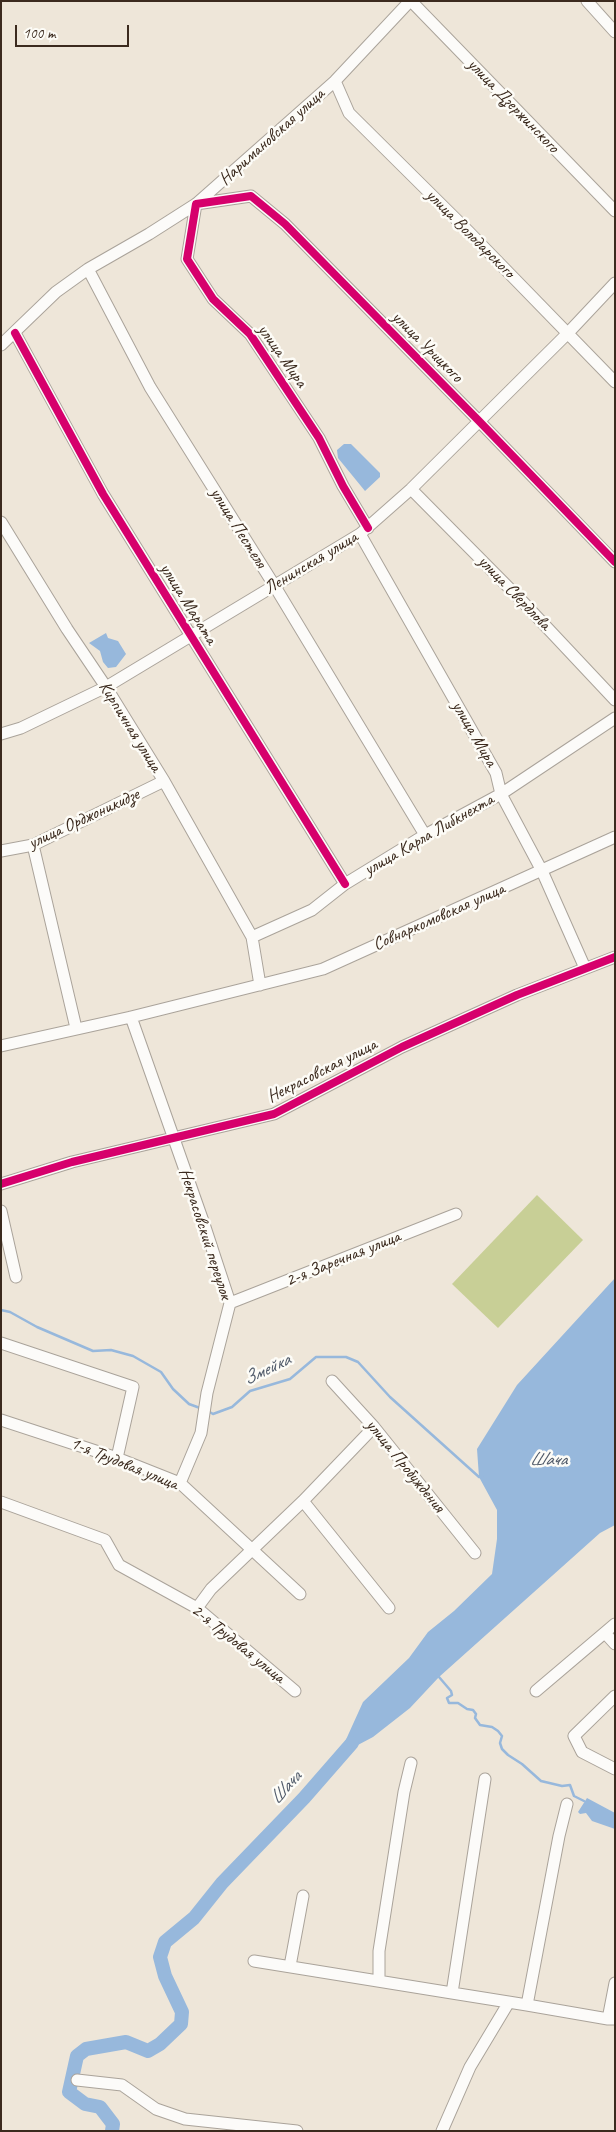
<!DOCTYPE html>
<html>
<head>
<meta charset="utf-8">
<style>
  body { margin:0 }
  #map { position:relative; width:616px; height:2132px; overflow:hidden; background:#eee6d9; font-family:Caveat,sans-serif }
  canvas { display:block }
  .frame { position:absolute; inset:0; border:2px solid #3b2a1e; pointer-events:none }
  .scale { position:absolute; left:15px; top:25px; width:114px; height:22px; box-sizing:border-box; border:2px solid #3b2a1e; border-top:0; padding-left:6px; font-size:15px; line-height:18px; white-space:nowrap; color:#3b2a1e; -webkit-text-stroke:4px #fdfcf7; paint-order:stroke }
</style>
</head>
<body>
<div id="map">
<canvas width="616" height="2132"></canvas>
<div class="frame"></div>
<div class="scale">100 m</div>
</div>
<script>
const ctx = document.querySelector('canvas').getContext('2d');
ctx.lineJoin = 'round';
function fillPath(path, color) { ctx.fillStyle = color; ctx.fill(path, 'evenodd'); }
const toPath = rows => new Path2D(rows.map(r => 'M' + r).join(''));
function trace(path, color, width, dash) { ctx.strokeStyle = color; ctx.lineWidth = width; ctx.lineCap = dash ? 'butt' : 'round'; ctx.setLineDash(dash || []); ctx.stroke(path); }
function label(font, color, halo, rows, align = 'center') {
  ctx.font = font + ' Caveat,sans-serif'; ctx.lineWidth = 5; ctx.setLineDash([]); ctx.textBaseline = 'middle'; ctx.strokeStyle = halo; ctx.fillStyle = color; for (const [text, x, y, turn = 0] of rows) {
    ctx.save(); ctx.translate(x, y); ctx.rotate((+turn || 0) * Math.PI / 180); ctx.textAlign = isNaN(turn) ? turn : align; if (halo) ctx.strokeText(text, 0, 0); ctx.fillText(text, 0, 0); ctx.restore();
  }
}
const green = toPath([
  [537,1195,583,1240,498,1328,452,1284]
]);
const water = toPath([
  [344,444,351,444,380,473,380,477,365,491,338,458,337,450],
  [106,633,108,638,118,641,126,654,116,667,108,668,103,662,100,651,89,643],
  [615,1278,615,1525,600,1533,439,1677,410,1708,373,1737,339,1755,363,1702,409,1658,428,1632,454,1611,492,1574,497,1539,497,1510,479,1477,477,1449,517,1385],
  [587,1798,615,1813,615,1829,592,1821,586,1813,580,1814,578,1812]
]);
const stream = toPath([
  [1,1310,10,1312,37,1327,93,1351,111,1350,133,1356,161,1372,173,1389,189,1404,200,1408],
  [208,1411,213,1414,232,1407,250,1391,290,1379,316,1357,346,1357,358,1362,390,1397,479,1477,482,1477],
  [439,1677,451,1691,452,1695,447,1698,449,1703,458,1703,467,1709,473,1710,476,1714,475,1718,480,1725,492,1727,498,1731,502,1736,500,1743,502,1749,508,1755,522,1764,541,1781,562,1786,570,1785,574,1796,584,1801]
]);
const river = toPath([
  [112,2131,113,2124,100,2107,85,2104,69,2092,77,2056,86,2049,126,2042,148,2051,160,2044,181,2024,182,2012,165,1976,160,1957,165,1942,194,1918,222,1883,304,1798,352,1743]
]);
const minor = toPath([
  [411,1,615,211],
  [587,1,615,32],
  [335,81,349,113,468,231,615,382],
  [88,269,150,387,274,585,425,835],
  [15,333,103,494,345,884],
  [1,345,56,292,88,269,149,234,196,204,335,81,410,1],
  [411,489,522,601,615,700],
  [1,522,67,629,106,687,164,781,252,937],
  [368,528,343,486,319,438,250,334,213,299,187,259,196,204,251,196,285,224,478,420,615,562],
  [360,534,496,773,501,794,542,871,585,968],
  [1,734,21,728,106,687,360,534,411,489,568,333,615,283],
  [33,845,76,1028],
  [1,851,33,845,164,781],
  [260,985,252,937,312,910,345,884,425,835,501,794,615,718],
  [131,1017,204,1224,230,1303,207,1393,201,1433,180,1483],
  [1,1046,131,1017,323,969,615,837],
  [1,1184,72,1162,274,1114,402,1047,517,995,615,957],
  [1,1211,16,1277],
  [230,1303,456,1214],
  [1,1343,133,1387,117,1458],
  [332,1381,374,1427,475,1553],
  [1,1420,117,1458,180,1483,300,1594],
  [303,1501,389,1608],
  [1,1502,105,1540,119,1565,197,1608,295,1691],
  [197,1608,211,1589,303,1501,374,1427],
  [605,1633,615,1644],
  [536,1691,615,1624],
  [615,1696,574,1736,582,1752,615,1769],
  [485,1779,452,1993,527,2005],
  [567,1804,559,1836,527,2005,608,2019],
  [254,1961,452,1993],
  [290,1966,303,1896],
  [379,1981,379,1951,404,1792,411,1763],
  [614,2019,608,2019,615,1983],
  [77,2080,122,2085,156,2109,185,2119,297,2131],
  [442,2131,470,2067,509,2002]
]);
const cycleway = toPath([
  [15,333,103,494,345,884],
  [368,528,343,486,319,438,250,334,213,299,187,259,196,204,251,196,285,224,478,420,615,562],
  [1,1184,72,1162,274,1114,402,1047,517,995,615,957]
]);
const streetNames = [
  ["улица Дзержинского",513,106,46],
  ["Наримановская улица",272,137,-42],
  ["улица Володарского",470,234,45],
  ["улица Урицкого",427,347,45],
  ["улица Мира",282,356,55],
  ["улица Пестеля",238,528,58],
  ["Ленинская улица",311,563,-31],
  ["улица Свердлова",514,593,46],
  ["улица Марата",188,604,58],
  ["Кирпичная улица",130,727,58],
  ["улица Мира",474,734,60],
  ["улица Орджоникидзе",84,819,-25],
  ["улица Карла Либкнехта",429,835,-30],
  ["Совнаркомовская улица",439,917,-24],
  ["Некрасовская улица",322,1071,-27],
  ["Некрасовский переулок",205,1234,72],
  ["2-я Заречная улица",343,1259,-22],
  ["1-я Трудовая улица",124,1464,22],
  ["улица Пробуждения",405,1466,51],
  ["2-я Трудовая улица",238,1644,39]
];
const waterNames = [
  ["Змейка",267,1370,-26],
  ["Шача",548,1460],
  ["Шача",286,1788,-48]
];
fillPath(green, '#c8cf96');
fillPath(water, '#97b8dc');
trace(stream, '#97b8dc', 2.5);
trace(river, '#97b8dc', 14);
trace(minor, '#aaa39a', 13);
trace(minor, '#fcfbf9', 11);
trace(cycleway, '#d6006c', 8);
label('18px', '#3b2a1e', '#fdfcf7', streetNames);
label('italic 19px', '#515b6a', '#fdfcf7', waterNames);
</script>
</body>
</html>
